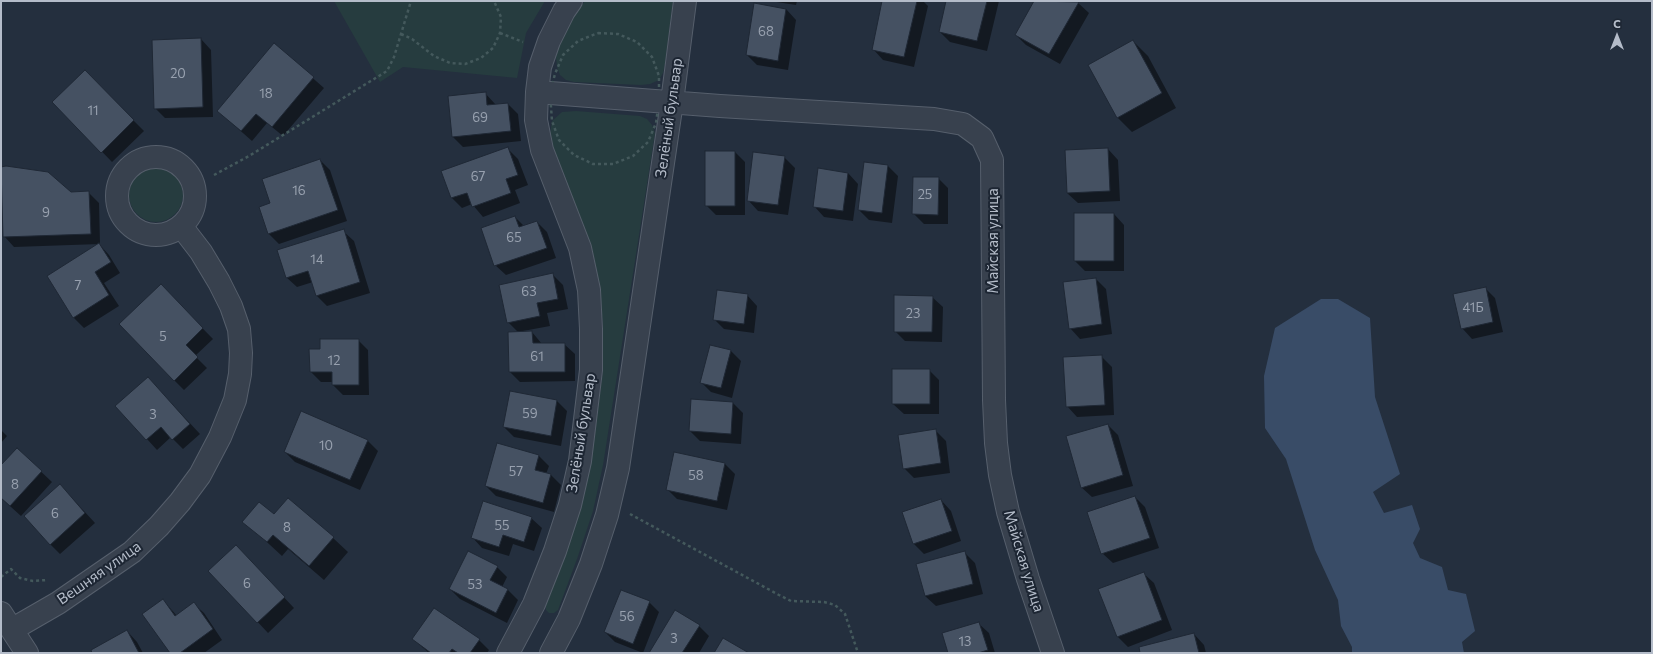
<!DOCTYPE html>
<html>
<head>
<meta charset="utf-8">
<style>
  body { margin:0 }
  #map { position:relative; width:1653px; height:654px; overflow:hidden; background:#242f3e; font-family:Commissioner,sans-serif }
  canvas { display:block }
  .frame { position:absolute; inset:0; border:2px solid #b4bcc9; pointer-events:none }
  .north { position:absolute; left:1597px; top:16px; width:40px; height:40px; -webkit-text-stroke:3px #1d2633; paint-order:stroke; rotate:0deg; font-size:11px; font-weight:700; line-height:16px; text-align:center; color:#b4bcc9 }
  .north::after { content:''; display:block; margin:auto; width:14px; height:18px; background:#b4bcc9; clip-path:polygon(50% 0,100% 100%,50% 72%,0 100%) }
</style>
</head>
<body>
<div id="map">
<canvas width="1653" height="654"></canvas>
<div class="frame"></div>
<div class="north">С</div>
</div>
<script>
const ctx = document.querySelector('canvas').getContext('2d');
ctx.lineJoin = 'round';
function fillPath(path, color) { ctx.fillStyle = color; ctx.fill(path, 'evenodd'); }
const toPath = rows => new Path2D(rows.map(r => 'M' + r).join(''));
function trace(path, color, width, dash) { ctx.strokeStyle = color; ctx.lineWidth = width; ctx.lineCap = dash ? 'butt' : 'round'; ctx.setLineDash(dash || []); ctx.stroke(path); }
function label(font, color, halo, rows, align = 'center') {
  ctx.font = font + ' Commissioner,sans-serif'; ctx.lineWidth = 4; ctx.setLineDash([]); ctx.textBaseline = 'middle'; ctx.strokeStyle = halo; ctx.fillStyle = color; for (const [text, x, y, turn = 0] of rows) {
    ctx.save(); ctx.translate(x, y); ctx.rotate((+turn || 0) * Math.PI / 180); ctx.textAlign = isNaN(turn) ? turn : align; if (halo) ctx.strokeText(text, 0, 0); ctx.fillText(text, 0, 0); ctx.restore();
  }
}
const green = toPath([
  [334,1,545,1,526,33,517,78,403,67,380,82],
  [585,1,673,1,665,64,663,73,659,80,650,84,641,85,574,82,566,80,560,75,557,67,556,57,559,43,573,17],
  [576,111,640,116,647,119,652,125,655,133,603,465,593,511,577,559,558,610,554,613,549,613,546,610,546,605,565,555,581,507,591,463,603,370,603,328,600,288,591,245,553,147,550,134,552,121,562,112],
  '129 195a27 27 0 1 1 54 0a27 27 0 1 1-54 0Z'
]);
const water = toPath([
  [1321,299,1338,299,1370,318,1375,397,1400,474,1373,492,1384,513,1412,505,1420,529,1413,543,1420,558,1442,567,1448,590,1466,594,1475,631,1462,642,1464,653,1352,653,1352,647,1341,626,1338,600,1315,550,1286,459,1265,428,1264,376,1275,328]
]);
const shadow = toPath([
  [770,1,797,1,796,5],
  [883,1,923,1,928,6,914,67,883,60,873,49],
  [947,1,999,1,987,51,950,42,940,32],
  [1035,1,1076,1,1089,13,1060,64,1026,45,1016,35],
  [786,9,796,20,788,70,757,65,747,55],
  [201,39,211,50,213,117,165,118,155,108],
  [1133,41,1148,56,1176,108,1132,132,1117,117],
  [275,45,324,88,283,136,267,123,252,141,218,111],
  [85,72,144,131,112,162,54,102],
  [485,93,496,105,508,104,518,114,521,141,463,147,453,137],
  [508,149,518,159,528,185,515,190,520,203,483,217,472,204,462,208,452,198,442,172],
  [1108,149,1118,160,1120,201,1078,203,1067,193,1066,151],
  [735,152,745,162,745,215,716,215,706,205],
  [784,157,795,168,788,215,758,211,748,200],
  [320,160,330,170,347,221,279,244,269,234,260,207,272,203],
  [888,166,898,176,892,223,869,220,859,210],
  [6,167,71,193,89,193,99,203,100,244,14,247,4,236,3,198,1,198,1,168],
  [848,173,858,184,853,221,824,217,814,206],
  [938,178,948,188,948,224,924,224,913,213],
  [1114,214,1124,225,1124,271,1085,271,1075,261],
  [515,217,524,226,537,222,547,232,556,258,506,275,495,265],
  [343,231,354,241,370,293,327,306,317,296,313,282,297,287,286,277],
  [99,244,109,255,120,273,104,283,119,306,84,328,74,318,48,277],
  [553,275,563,285,568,309,547,313,550,326,523,331,532,332,542,344,564,344,575,354,575,381,520,382,510,372,509,333,518,332,508,322],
  [1096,279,1106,289,1112,334,1080,339,1070,328],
  [161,286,213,339,195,356,207,368,184,390,174,380],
  [1485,288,1495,298,1503,332,1472,339,1462,328],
  [747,295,757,306,754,333,724,329,714,319],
  [932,297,943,307,942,342,905,341,895,331],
  [358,340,368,350,369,395,343,395,333,385,333,382,321,382,311,372,310,350,321,350],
  [711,346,731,351,741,361,732,398,711,392,701,382],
  [1102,357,1112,367,1114,415,1077,417,1067,406],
  [929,370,939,380,939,414,904,414,893,404],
  [158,389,200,434,183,449,171,437,157,450,117,406],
  [557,401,567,411,561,446,514,437,504,427],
  [733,403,743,413,741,444,700,441,690,431],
  [1108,425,1118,435,1133,486,1092,497,1081,487],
  [1,430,7,436,1,443],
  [935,430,946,441,950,473,914,478,904,468],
  [367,440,378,451,360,490,295,462,285,452],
  [17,449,52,482,21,516,1,498,1,466],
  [675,454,725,464,735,474,727,510,677,499,667,489],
  [539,456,549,466,546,474,551,475,561,485,554,512,496,496,486,486],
  [60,485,95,523,60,554,50,544],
  [1135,497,1145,507,1159,548,1113,563,1102,553],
  [941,500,951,511,961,541,924,554,914,544],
  [274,516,333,538,348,552,324,580,288,549,282,556,244,521],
  [531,518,542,528,534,551,513,544,509,556,482,548,472,537],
  [965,553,975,563,983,594,936,606,925,596],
  [246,557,294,608,268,633,210,571],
  [497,567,507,577,502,587,508,590,518,600,507,623,460,599,450,589],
  [1143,573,1154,583,1172,630,1128,647,1118,637,1099,590],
  [163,600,177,616,193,603,204,613,222,640,204,653,171,653],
  [649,602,659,612,643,653,615,642,605,632],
  [978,623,989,633,995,653,949,653],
  [699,626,709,636,699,653,650,653],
  [127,631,137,642,143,653,93,653],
  [1194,634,1204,645,1206,653,1141,653],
  [413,639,479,640,489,650,487,653,429,653]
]);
const building = toPath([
  [882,1,917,1,904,57,872,50,882,1],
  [946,1,987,1,977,41,939,32,946,1],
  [1034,1,1079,2,1049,54,1015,35,1034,1],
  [754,3,786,9,778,61,746,55,754,3],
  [201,38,203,107,154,109,152,40,201,38],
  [1133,40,1162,93,1117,118,1088,65,1133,40],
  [274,43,314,77,272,127,256,114,241,131,217,111,274,43],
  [85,70,134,120,101,153,52,102,85,70],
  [486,92,487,105,508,103,511,131,452,137,448,96,486,92],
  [508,147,518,175,506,179,511,193,472,207,467,193,451,198,441,171,508,147],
  [1108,148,1110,191,1067,193,1065,150,1108,148],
  [705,151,735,151,735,206,705,206,705,151],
  [753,152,785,156,778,205,747,201,753,152],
  [320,159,338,210,268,234,259,207,270,203,262,179,320,159],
  [864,162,888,165,882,213,858,210,864,162],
  [6,166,48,172,71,192,89,191,91,234,3,237,1,167,6,166],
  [818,168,848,173,843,211,813,207,818,168],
  [913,177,939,177,938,215,912,214,913,177],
  [1074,213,1114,213,1114,261,1074,261,1074,213],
  [515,216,519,227,537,221,547,248,494,266,481,228,515,216],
  [344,229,360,282,316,296,308,271,286,278,277,250,344,229],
  [99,243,111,262,95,272,109,295,73,318,47,276,99,243],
  [553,273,558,299,537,303,540,316,507,323,499,285,553,273],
  [1096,278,1102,324,1069,329,1063,282,1096,278],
  [161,284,203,328,186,345,198,357,174,381,119,324,161,284],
  [1486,287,1493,322,1461,329,1453,294,1486,287],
  [717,290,748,294,744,324,713,320,717,290],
  [894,295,933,296,932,332,894,332,894,295],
  [532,331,533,343,565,343,565,372,509,372,508,332,532,331],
  [320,339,359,339,359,385,332,385,332,372,310,372,309,349,320,349,320,339],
  [710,345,731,350,721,388,700,383,710,345],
  [1102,355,1105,405,1066,407,1063,357,1102,355],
  [892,369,930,369,930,404,892,404,892,369],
  [148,377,190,424,172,440,161,427,146,440,115,406,148,377],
  [510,391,557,400,551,436,503,427,510,391],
  [691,399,733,402,731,434,689,431,691,399],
  [301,411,368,440,350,480,284,452,301,411],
  [1108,424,1123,475,1081,488,1066,436,1108,424],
  [936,429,941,463,903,469,898,435,936,429],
  [497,443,539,455,535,470,551,474,543,503,485,486,497,443],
  [17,448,42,471,10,506,1,498,1,465,17,448],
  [674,452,725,463,717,501,666,490,674,452],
  [60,484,85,513,50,545,24,516,60,484],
  [1135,496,1150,538,1101,554,1087,512,1135,496],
  [288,498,334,537,309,566,273,535,267,542,242,522,259,502,274,514,288,498],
  [941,499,952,531,913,544,902,512,941,499],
  [483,501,532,517,524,542,503,535,499,547,471,538,483,501],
  [236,545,285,597,257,623,208,571,236,545],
  [468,551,498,566,490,580,508,589,496,613,449,589,468,551],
  [965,551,973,584,925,596,916,564,965,551],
  [1144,572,1162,620,1117,637,1098,589,1144,572],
  [621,590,650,601,633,644,604,632,621,590],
  [163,599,175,616,194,602,213,629,180,653,170,653,142,614,163,599],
  [434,608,480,639,470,653,458,653,452,649,449,653,431,653,412,639,434,608],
  [675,610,700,625,682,653,649,653,675,610],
  [979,622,988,650,978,653,948,653,942,633,979,622],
  [127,630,139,653,92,653,91,650,127,630],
  [1194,633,1199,653,1140,653,1139,647,1194,633],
  [723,638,749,653,714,653,723,638]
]);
const path = toPath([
  [500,33,523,42],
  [598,33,618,34,637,42,652,57,659,76,659,101,656,123,648,142,633,156,613,164,593,164,574,155,559,140,552,121,550,93,555,74,563,55,578,41,598,33],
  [401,34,412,39,434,56,450,63,465,64,481,58,493,48,500,33,501,17,494,1],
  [214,175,249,156,387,71,394,57,411,1],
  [630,514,779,595,791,601,824,602,835,605,845,614,858,653],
  [1,577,11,569,20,578,33,581,47,580]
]);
const street = toPath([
  [537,92,720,106,934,119,963,124,982,138,992,160,994,400,996,443,1000,475,1008,512,1028,579,1053,653],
  '117 196a39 39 0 1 1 78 0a39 39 0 1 1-78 0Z',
  [1,613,27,653],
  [13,629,58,603,132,552,159,526,180,502,200,475,220,437,235,400,240,374,241,353,239,329,231,306,219,282,201,252,181,226],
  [508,653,534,604,555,551,570,505,580,461,591,370,591,329,589,290,580,248,542,150,536,120,537,92,540,67,549,41,564,11,571,1],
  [551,653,569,619,591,564,607,515,618,468,672,102,685,1]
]);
const numberNames = [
  ["68",766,32],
  ["20",178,74],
  ["18",266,94],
  ["11",93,111],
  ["69",480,118],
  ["67",478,177],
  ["16",299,191],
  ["25",925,195],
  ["9",46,213],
  ["65",514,238],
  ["14",317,260],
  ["7",78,286],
  ["63",529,292],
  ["41Б",1473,308],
  ["23",913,314],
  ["5",163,337],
  ["61",537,357],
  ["12",334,361],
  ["59",530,414],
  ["3",153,415],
  ["10",326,446],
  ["57",516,472],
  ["58",696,476],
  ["8",15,485],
  ["6",55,514],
  ["55",502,526],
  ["8",287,528],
  ["6",247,584],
  ["53",475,585],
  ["56",627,617],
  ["3",674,639],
  ["13",965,642]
];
const streetNames = [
  ["Зелёный бульвар",669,118,-82],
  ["Майская улица",993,241,-90],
  ["Зелёный бульвар",581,433,-81],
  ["Майская улица",1024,561,73],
  ["Вешняя улица",99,573,-35]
];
fillPath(green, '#263c3f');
fillPath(water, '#394c67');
fillPath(shadow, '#0007');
fillPath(building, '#455162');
trace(building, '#1f2835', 1);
trace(street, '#565f6c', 24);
trace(path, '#44595c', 2.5, [3, 3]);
trace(street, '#38414e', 22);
label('13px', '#98a1af', null, numberNames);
label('15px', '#b4bcc9', '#1d2633', streetNames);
</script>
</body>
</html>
